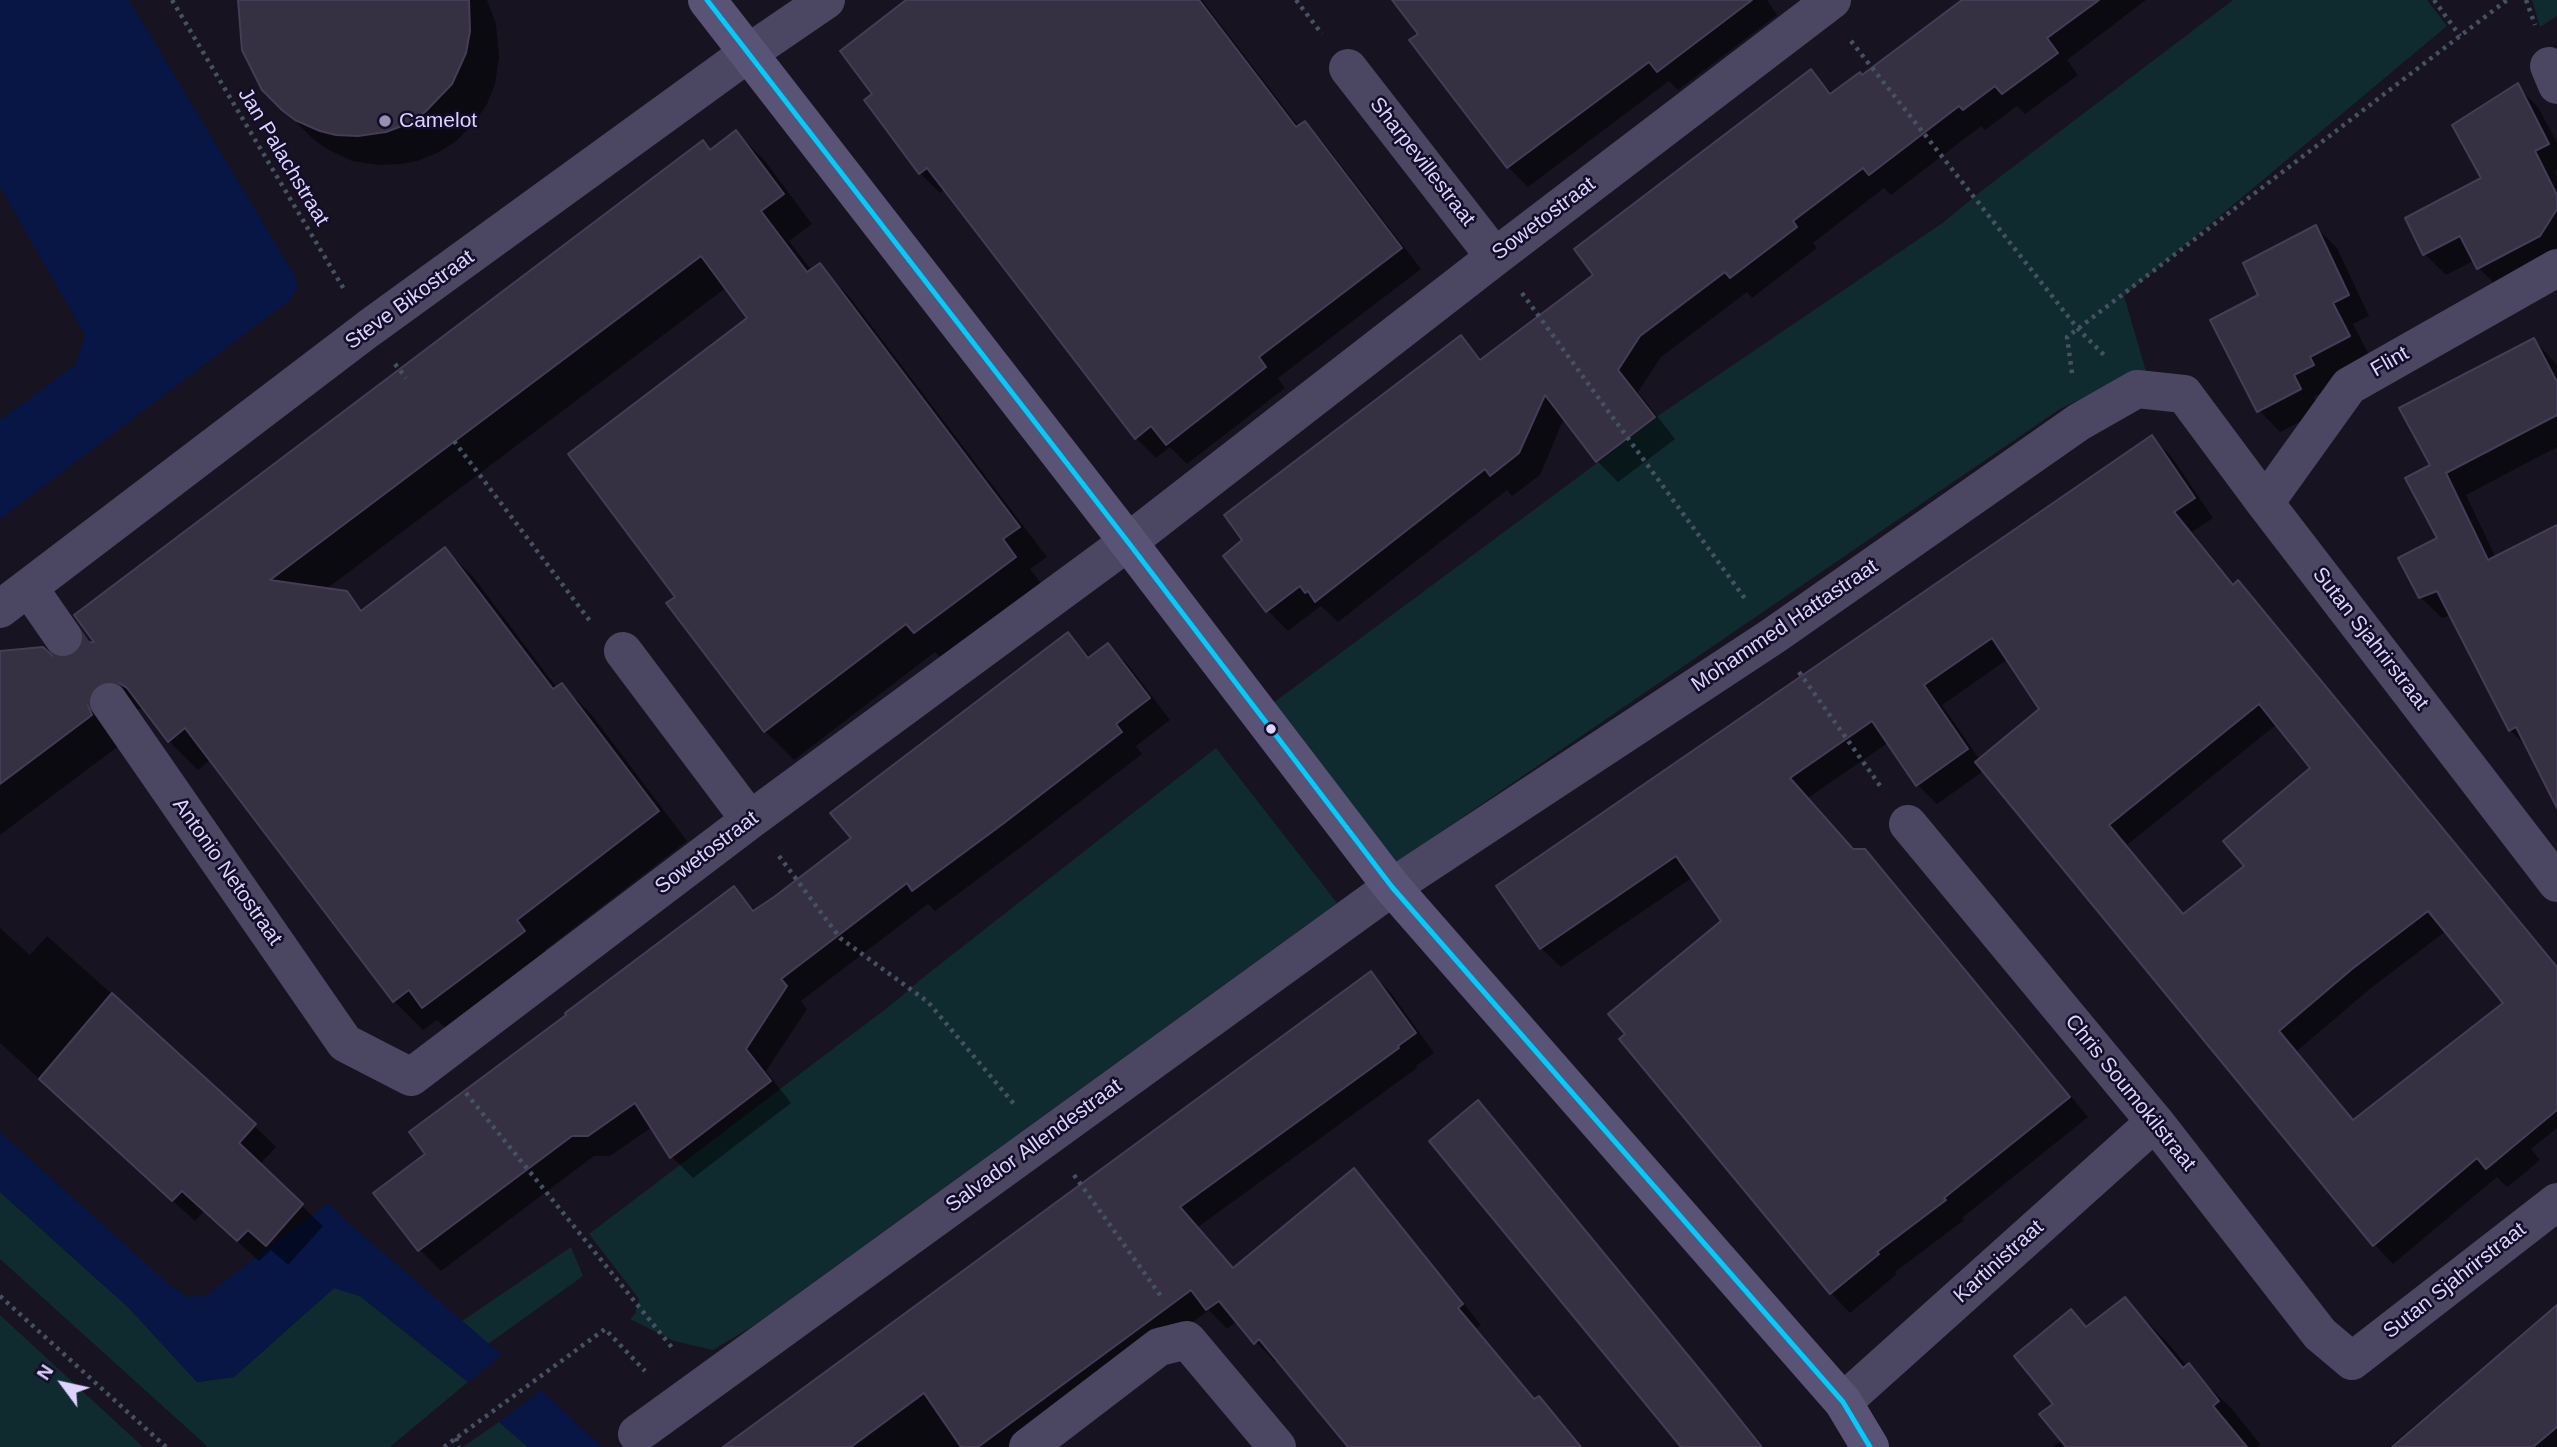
<!DOCTYPE html>
<html>
<head>
<meta charset="utf-8">
<style>
  body { margin:0 }
  #map { position:relative; width:2557px; height:1447px; overflow:hidden; background:#171321; font-family:Helvetica,sans-serif }
  canvas { display:block }
  .north { position:absolute; left:28px; top:1349px; width:70px; height:70px; -webkit-text-stroke:5px #140d27; paint-order:stroke; rotate:303deg; font-size:19px; font-weight:700; line-height:28px; text-align:center; color:#dcd3ff }
  .north::after { content:''; display:block; margin:auto; width:24px; height:32px; background:#dcd3ff; clip-path:polygon(50% 0,100% 100%,50% 72%,0 100%) }
</style>
</head>
<body>
<div id="map">
<canvas width="2557" height="1447"></canvas>
<div class="north">N</div>
</div>
<script>
const ctx = document.querySelector('canvas').getContext('2d');
ctx.lineJoin = 'round';
function fillPath(path, color) { ctx.fillStyle = color; ctx.fill(path, 'evenodd'); }
const toPath = rows => new Path2D(rows.map(r => 'M' + r).join(''));
function trace(path, color, width, dash) { ctx.strokeStyle = color; ctx.lineWidth = width; ctx.lineCap = dash ? 'butt' : 'round'; ctx.setLineDash(dash || []); ctx.stroke(path); }
function label(font, color, halo, rows, align = 'center') {
  ctx.font = font + ' Helvetica,sans-serif'; ctx.lineWidth = 5; ctx.setLineDash([]); ctx.textBaseline = 'middle'; ctx.strokeStyle = halo; ctx.fillStyle = color; for (const [text, x, y, turn = 0] of rows) {
    ctx.save(); ctx.translate(x, y); ctx.rotate((+turn || 0) * Math.PI / 180); ctx.textAlign = isNaN(turn) ? turn : align; if (halo) ctx.strokeText(text, 0, 0); ctx.fillText(text, 0, 0); ctx.restore();
  }
}
const green = toPath([
  [2233,0,2427,0,2447,26,2124,296,2148,378,2114,383,2060,409,1397,862,1273,703,1608,455,1637,430,1944,222,1980,192],
  [2532,0,2557,0,2557,16,2540,27],
  [1216,748,1337,903,753,1326,713,1350,674,1341,630,1319,635,1314,639,1299,589,1234,896,1001,920,980],
  [0,1192,129,1308,197,1382,234,1377,334,1288,360,1296,468,1382,390,1447,208,1447,0,1259],
  [571,1247,583,1276,488,1344,462,1321],
  [0,1315,143,1447,0,1447],
  [499,1422,528,1447,463,1447]
]);
const water = toPath([
  [0,0,129,0,292,271,298,286,290,300,0,519,0,420,76,364,85,335,0,187],
  [0,1132,171,1286,188,1297,206,1295,329,1203,344,1219,502,1355,468,1382,360,1296,334,1288,234,1377,197,1382,129,1308,0,1192],
  [541,1390,586,1432,602,1447,528,1447,499,1422]
]);
const shadow = toPath([
  [242,0,487,0,496,24,499,57,495,84,487,104,475,122,455,142,437,153,417,161,401,164,379,165,352,161,327,149,314,140,263,89,244,49],
  [909,0,1202,0,1299,127,1305,123,1324,143,1421,269,1278,378,1285,388,1187,464,1170,447,1156,458,1136,438,945,189,940,193,920,173,875,94],
  [1394,0,1767,0,1777,15,1678,90,1669,81,1528,187,1508,167,1412,40,1420,34],
  [1964,0,2146,0,2067,60,2078,75,2025,114,2017,106,1985,130,1981,126,1891,195,1884,188,1813,243,1817,248,1752,298,1747,292,1661,357,1638,392,1675,439,1618,482,1597,461,1564,418,1540,475,1512,496,1507,490,1338,622,1321,606,1288,631,1267,610,1461,337,1483,360,1596,275,1811,71,1833,94,1863,77],
  [2517,86,2538,107,2557,143,2557,171,2555,172,2557,177,2557,259,2500,289,2479,268,2475,260,2446,275,2425,254,2407,219,2483,178],
  [736,132,765,161,812,224,789,241,812,271,819,266,848,295,1047,557,1030,569,1044,587,944,661,935,652,794,760,765,731,678,597,750,319,727,287,325,590,346,593,364,611,445,549,474,578,557,688,562,685,591,714,687,841,545,950,552,960,453,1036,437,1020,423,1030,394,1001,211,759,198,770,169,741,146,710,136,709,120,745,0,835,0,662,52,658,66,660,98,644,703,143,711,151],
  [2316,227,2337,248,2369,316,2353,324,2370,357,2330,379,2334,386,2314,397,2321,411,2280,432,2259,410,2261,296],
  [2534,340,2557,365,2557,447,2466,495,2496,558,2557,622,2557,789,2529,749,2510,730,2451,615,2442,618,2420,597,2439,538,2432,466],
  [2151,437,2171,456,2213,518,2192,532,2235,585,2238,583,2257,602,2557,966,2557,1128,2531,1149,2540,1160,2520,1177,2507,1187,2497,1177,2393,1264,2374,1244,1985,770,1937,804,1918,785,1889,742,1808,798,1854,851,1865,851,1885,871,2088,1117,1962,1218,1964,1220,1895,1272,1897,1274,1850,1313,1831,1293,1622,1039,1723,921,1693,877,1561,967,1541,948],
  [2008,659,2041,710,1980,760,1942,705],
  [2277,724,2313,768,2246,867,2185,915,2127,845],
  [2446,931,2506,1003,2355,1121,2297,1051,2371,988],
  [1068,634,1091,657,1108,645,1129,666,1170,720,1136,746,1142,754,1025,844,935,911,928,904,801,1001,807,1009,766,1071,791,1103,693,1178,672,1157,652,1127,610,1156,594,1156,441,1271,420,1250,376,1193,428,1154,569,1015,734,888,756,911,853,839],
  [0,928,30,955,47,936,208,1080,276,1147,259,1165,323,1226,288,1265,271,1250,259,1261,204,1211,195,1221,0,1043],
  [1371,973,1391,993,1434,1053,1416,1066,1417,1068,1198,1227,1234,1269,1354,1170,1373,1190,1481,1325,1476,1329,1536,1400,1538,1398,1558,1417,1582,1447,1350,1447,1278,1359,1275,1362,1237,1321,1227,1329,1209,1310,1022,1447,724,1447],
  [1478,1103,1499,1124,1764,1447,1683,1447],
  [2125,1299,2167,1342,2187,1366,2231,1408,2260,1444,2257,1447,2053,1447,2062,1440,2055,1404,2071,1311,2088,1328],
  [2557,1308,2557,1447,2389,1447,2430,1412,2433,1414]
]);
const building = toPath([
  [238,0,469,0,470,31,466,53,452,84,425,112,407,124,386,132,358,136,336,135,320,131,295,120,282,110,262,90,242,50,238,0],
  [906,0,1199,0,1296,127,1305,121,1402,248,1259,357,1266,367,1166,445,1151,426,1135,439,927,168,919,174,864,100,872,94,840,51,906,0],
  [1392,0,1752,0,1657,72,1649,62,1507,168,1409,40,1418,34,1392,0],
  [1962,0,2099,0,2047,38,2058,53,2002,94,1995,86,1963,110,1959,106,1869,175,1863,168,1793,221,1797,227,1730,278,1725,272,1640,336,1618,370,1655,417,1596,462,1545,395,1519,453,1490,476,1485,469,1315,602,1308,591,1305,593,1300,586,1266,612,1223,556,1242,540,1224,515,1461,335,1480,360,1593,275,1574,249,1811,69,1830,94,1860,72,1862,75,1962,0],
  [2518,83,2549,144,2535,151,2557,195,2557,209,2540,236,2477,269,2460,236,2423,255,2405,218,2481,178,2452,125,2518,83],
  [736,130,784,194,761,211,807,272,820,263,1020,527,1003,539,1016,557,914,633,906,624,764,732,666,603,675,597,568,454,747,318,701,256,270,580,347,591,361,611,445,547,553,689,562,683,659,811,517,920,525,931,422,1008,409,990,393,1002,185,728,168,742,127,688,119,683,108,680,96,684,90,692,87,703,92,715,0,784,0,651,43,647,53,656,65,659,76,655,83,643,94,642,74,615,703,140,710,150,736,130],
  [2316,225,2349,295,2333,303,2350,336,2310,357,2314,365,2294,375,2301,389,2257,412,2210,320,2258,295,2243,263,2316,225],
  [2534,338,2557,382,2557,415,2446,473,2488,560,2557,525,2557,808,2516,727,2509,731,2437,591,2419,598,2398,558,2437,538,2405,478,2430,465,2399,408,2534,338],
  [2152,435,2195,498,2174,512,2233,585,2238,580,2557,967,2557,1110,2486,1169,2477,1158,2373,1246,1975,762,2039,709,1992,638,1924,685,1968,749,1916,786,1872,721,1790,778,1853,849,1865,849,2070,1097,1944,1198,1946,1200,1877,1252,1879,1254,1830,1294,1619,1039,1625,1034,1608,1014,1721,921,1676,856,1540,949,1496,886,2152,435],
  [2259,704,2310,768,2223,841,2244,866,2183,914,2109,825,2259,704],
  [2428,911,2503,1003,2353,1120,2279,1031,2352,969,2428,911],
  [1068,632,1088,658,1108,643,1150,698,1116,724,1122,732,1004,823,912,891,907,883,781,979,787,986,746,1049,771,1081,670,1158,635,1103,588,1136,572,1136,418,1251,373,1193,425,1154,409,1132,566,1015,565,1013,734,886,753,911,774,897,851,838,830,813,1068,632],
  [1371,971,1416,1033,1398,1046,1399,1048,1180,1207,1233,1268,1354,1168,1463,1304,1458,1308,1534,1399,1539,1396,1581,1447,1348,1447,1259,1339,1254,1344,1219,1301,1206,1310,1191,1290,978,1447,961,1447,924,1393,851,1447,723,1447,1371,971],
  [112,993,256,1124,239,1143,303,1204,266,1246,248,1230,237,1241,182,1191,172,1201,39,1079,112,993],
  [1478,1100,1714,1387,1762,1447,1681,1447,1429,1141,1478,1100],
  [2125,1297,2183,1368,2189,1363,2219,1401,2213,1406,2247,1447,2066,1447,2039,1414,2053,1404,2014,1356,2071,1309,2086,1327,2125,1297],
  [2557,1305,2557,1427,2533,1447,2392,1447,2557,1305]
]);
const streetTunnel = toPath([
  [63,637,109,702]
]);
const path = toPath([
  [172,0,345,291],
  [1296,0,1322,34],
  [2434,0,2460,36],
  [2526,0,2535,25],
  [1851,41,2078,329,2105,356],
  [1522,293,1746,600],
  [395,364,406,378],
  [2072,373,2067,337,2507,0],
  [454,441,590,621],
  [1799,672,1881,787],
  [779,856,840,938,928,1002,1014,1104],
  [466,1093,674,1350],
  [1074,1175,1163,1299],
  [0,1296,166,1447],
  [456,1438,459,1447],
  [444,1447,605,1329,645,1371]
]);
const street = toPath([
  [2549,66,2557,85],
  [1348,68,1495,257],
  [2265,503,2349,386,2557,268],
  [29,588,63,637],
  [0,609,368,329,747,54,826,0],
  [623,651,750,820],
  [109,702,345,1043,411,1077,750,820,1128,542,1495,257,1832,0],
  [1908,824,2155,1122,2320,1334,2352,1361,2557,1202],
  [1843,1402,2155,1122],
  [637,1434,1392,887,1773,636,2079,422,2137,389,2184,394,2265,503,2557,883],
  [1028,1447,1159,1347,1187,1340,1277,1447]
]);
const secondary = toPath([
  [707,0,1128,542,1392,887,1843,1402,1870,1447]
]);
const bus1 = toPath([
  [707,0,1128,542,1392,887,1843,1402,1870,1447]
]);
const markers = [
  [385,121,7,"#9790b1"],
  [1271,729,6,"#dcd3ff"]
];
const poiNames = [
  ["Camelot",399,121]
];
const streetNames = [
  ["Jan Palachstraat",283,157,59],
  ["Sharpevillestraat",1422,162,52],
  ["Sowetostraat",1544,219,-37],
  ["Steve Bikostraat",410,300,-36],
  ["Flint",2390,362,-30],
  ["Mohammed Hattastraat",1785,626,-34],
  ["Sutan Sjahrirstraat",2370,639,52],
  ["Sowetostraat",707,853,-37],
  ["Antonio Netostraat",227,872,55],
  ["Chris Soumokilstraat",2130,1093,51],
  ["Salvador Allendestraat",1034,1146,-36],
  ["Kartinistraat",1999,1262,-42],
  ["Sutan Sjahrirstraat",2455,1281,-38]
];
fillPath(green, '#102b2f');
fillPath(water, '#071644');
fillPath(shadow, '#0007');
fillPath(building, '#363043');
trace(building, '#443d55', 2);
trace(streetTunnel, '#353042', 38, [38, 19]);
trace(path, '#465263', 4.5, [3.5, 5]);
trace(street, '#4b4762', 38);
trace(secondary, '#595475', 38);
trace(bus1, '#0cf', 5);
for (const [x, y, r, color] of markers) { const dot = new Path2D(); dot.arc(x, y, r, 0, 2 * Math.PI); ctx.fillStyle = color; ctx.fill(dot); trace(dot, '#140d27', 2.5); }
label('21px', '#dcd3ff', '#140d27', poiNames, 'left');
label('21px', '#dcd3ff', '#140d27', streetNames);
</script>
</body>
</html>
